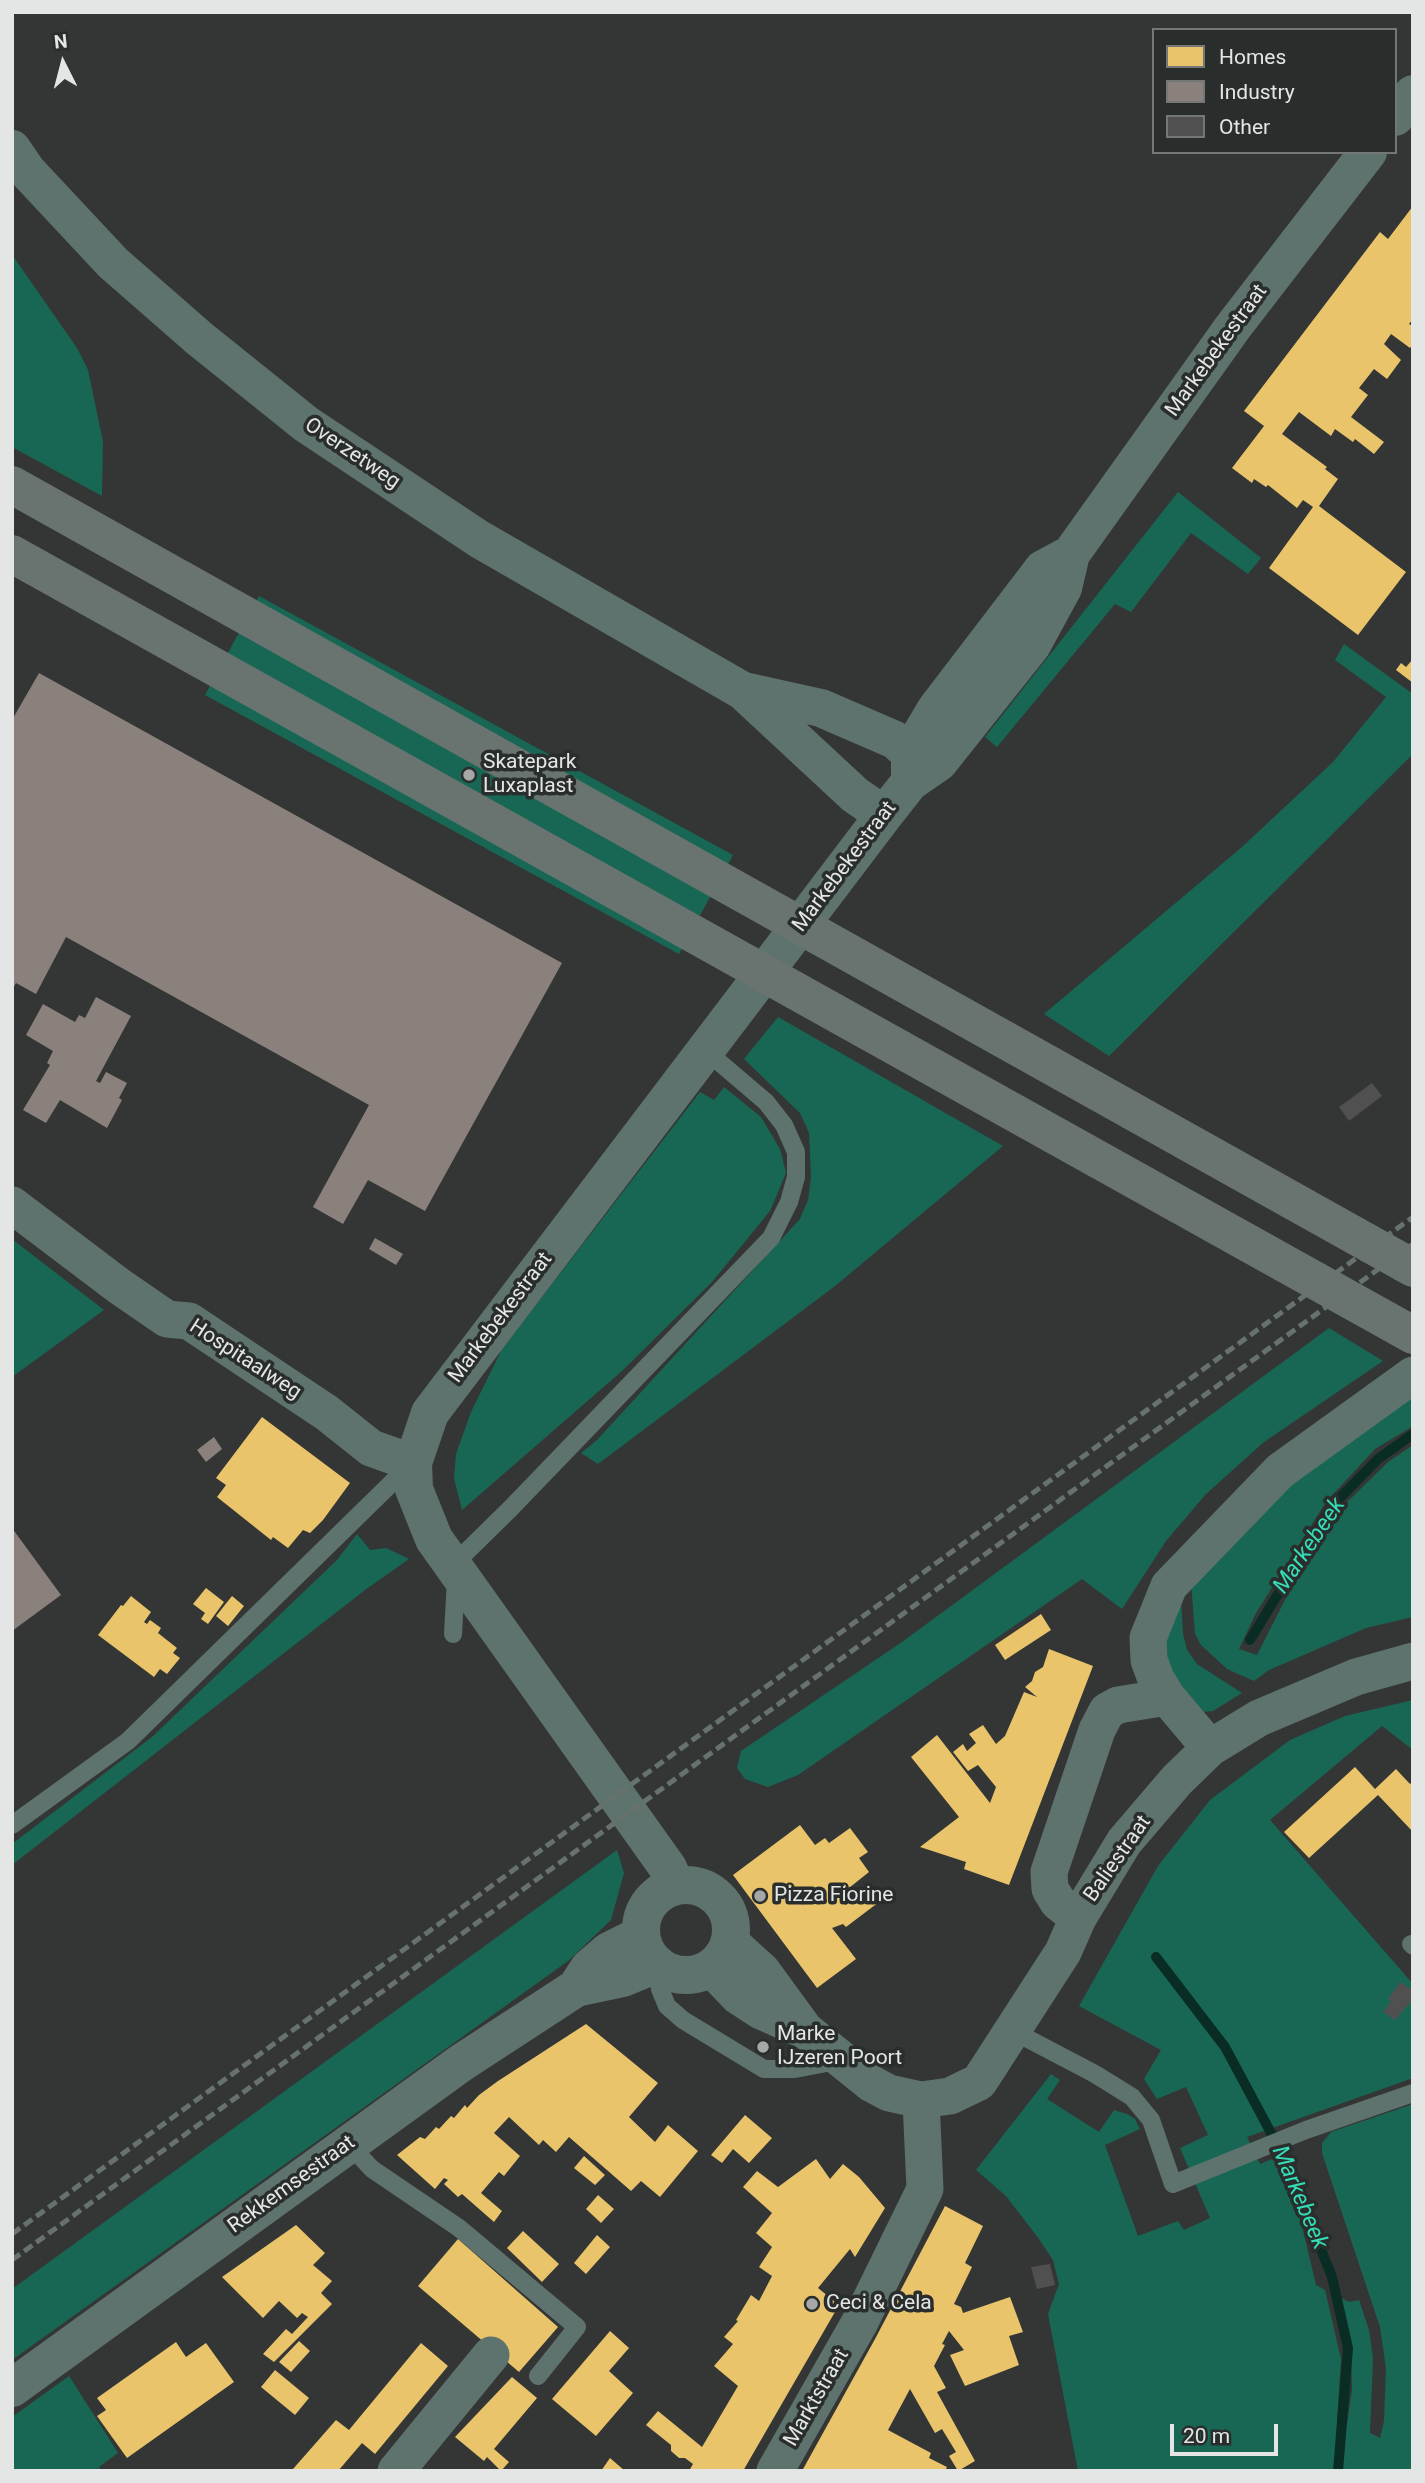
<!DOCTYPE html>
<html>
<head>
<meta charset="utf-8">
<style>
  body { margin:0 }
  #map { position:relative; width:1425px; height:2483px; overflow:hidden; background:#343635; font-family:Roboto,sans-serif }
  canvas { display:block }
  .frame { position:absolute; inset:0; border:14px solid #e3e6e5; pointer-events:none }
  .legend { position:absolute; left:1152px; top:28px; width:245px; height:126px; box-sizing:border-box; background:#292d2c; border:2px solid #737776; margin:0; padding:9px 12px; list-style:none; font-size:21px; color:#e3e6e5 }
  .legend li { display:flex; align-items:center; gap:14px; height:35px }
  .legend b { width:35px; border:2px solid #737776 }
  .north { position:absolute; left:28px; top:28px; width:70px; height:70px; -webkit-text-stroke:5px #292d2c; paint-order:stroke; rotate:354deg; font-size:19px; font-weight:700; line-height:28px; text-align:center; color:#e3e6e5 }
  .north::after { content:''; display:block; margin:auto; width:24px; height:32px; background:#e3e6e5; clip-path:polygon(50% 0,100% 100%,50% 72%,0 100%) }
  .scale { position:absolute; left:1170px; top:2424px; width:108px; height:32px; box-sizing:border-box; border:4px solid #e3e6e5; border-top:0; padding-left:9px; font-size:21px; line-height:24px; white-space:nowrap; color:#e3e6e5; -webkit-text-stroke:5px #292d2c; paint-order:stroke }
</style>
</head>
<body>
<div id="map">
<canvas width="1425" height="2483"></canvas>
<div class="frame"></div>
<ul class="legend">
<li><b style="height:19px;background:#e9c46a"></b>Homes</li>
<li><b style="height:19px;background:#8a817c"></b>Industry</li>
<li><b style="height:19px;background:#505050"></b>Other</li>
</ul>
<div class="north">N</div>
<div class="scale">20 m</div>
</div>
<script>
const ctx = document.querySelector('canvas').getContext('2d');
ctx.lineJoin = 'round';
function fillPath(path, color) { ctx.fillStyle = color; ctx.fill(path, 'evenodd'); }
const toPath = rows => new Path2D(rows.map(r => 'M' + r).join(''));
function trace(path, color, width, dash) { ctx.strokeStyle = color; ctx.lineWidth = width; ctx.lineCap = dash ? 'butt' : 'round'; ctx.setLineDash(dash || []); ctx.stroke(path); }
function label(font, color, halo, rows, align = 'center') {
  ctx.font = font + ' Roboto,sans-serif'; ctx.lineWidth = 7; ctx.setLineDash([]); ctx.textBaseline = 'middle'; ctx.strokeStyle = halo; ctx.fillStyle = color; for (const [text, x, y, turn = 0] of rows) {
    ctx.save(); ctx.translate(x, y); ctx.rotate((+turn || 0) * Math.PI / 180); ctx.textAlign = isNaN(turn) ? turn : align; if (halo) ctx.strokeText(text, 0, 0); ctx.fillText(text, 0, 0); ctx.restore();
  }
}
const green = toPath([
  [12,248,13,256,77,348,88,370,103,442,102,496,12,447],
  [1178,492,1261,558,1248,574,1191,533,1131,612,1115,604,997,747,985,737],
  [259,596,733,855,679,954,205,695],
  [1344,644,1413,694,1413,754,1109,1056,1044,1014,1242,847,1333,762,1386,697,1335,660],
  [778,1017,1003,1146,835,1286,598,1464,581,1453,597,1440,800,1219,808,1200,811,1177,809,1133,800,1113,744,1059],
  [724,1087,761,1117,780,1149,786,1173,770,1211,712,1282,622,1371,462,1510,454,1478,456,1454,471,1412,502,1349,700,1092,714,1100],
  [12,1239,104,1310,12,1377],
  [1329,1328,1383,1361,1264,1442,1206,1494,1166,1541,1122,1609,1082,1579,798,1775,768,1787,745,1779,737,1768,741,1751,902,1642],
  [1413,1389,1413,1426,1375,1449,1326,1502,1256,1613,1239,1649,1257,1655,1288,1594,1339,1510,1388,1462,1413,1445,1413,1617,1366,1628,1269,1670,1254,1681,1227,1669,1201,1645,1195,1634,1191,1582,1257,1506],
  [357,1534,370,1550,386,1548,409,1559,365,1590,12,1865,12,1844,152,1737,337,1560],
  [1181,1597,1183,1634,1187,1650,1197,1664,1242,1693,1213,1711,1202,1712,1173,1677,1164,1653,1163,1625],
  [1413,1700,1413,1750,1382,1726,1270,1820,1413,1984,1413,2078,1247,2137,1260,2164,1277,2157,1289,2172,1316,2285,1325,2290,1341,2359,1337,2421,1347,2424,1352,2390,1351,2348,1341,2298,1349,2302,1359,2300,1369,2330,1373,2358,1370,2433,1380,2438,1384,2421,1386,2368,1380,2327,1322,2153,1322,2143,1331,2132,1413,2104,1413,2471,1078,2471,1048,2314,1059,2284,1053,2260,1039,2239,1006,2196,976,2170,1051,2074,1060,2080,1047,2099,1099,2132,1114,2110,1127,2114,1135,2119,1140,2129,1105,2145,1138,2236,1178,2221,1184,2230,1210,2218,1180,2148,1208,2135,1186,2087,1157,2099,1144,2079,1161,2050,1079,2006,1158,1866,1210,1800,1290,1740,1345,1716],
  [617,1850,624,1873,611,1920,568,1961,12,2360,12,2289],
  [69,2376,118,2453,99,2467,101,2471,12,2471,12,2417]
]);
const homes = toPath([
  [1413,206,1413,319,1409,324,1413,326,1413,344,1410,348,1391,334,1384,344,1401,360,1387,379,1374,369,1359,388,1368,395,1351,417,1384,442,1374,454,1355,439,1353,442,1335,429,1331,436,1299,412,1282,434,1327,467,1325,469,1338,479,1319,506,1406,572,1358,635,1269,568,1313,507,1303,500,1297,508,1268,485,1266,487,1254,479,1252,483,1232,468,1264,426,1244,411,1380,232,1388,239],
  [1413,659,1413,683,1396,670,1401,663,1406,667],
  [262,1417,350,1483,323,1520,310,1533,303,1530,288,1548,273,1537,271,1540,217,1497,226,1485,216,1478],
  [206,1588,224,1602,208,1624,201,1619,205,1613,193,1604],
  [131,1596,151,1612,144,1622,147,1624,150,1620,161,1628,158,1633,177,1648,173,1653,180,1658,167,1674,160,1669,154,1677,98,1635,121,1605,123,1606],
  [232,1596,244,1606,228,1626,216,1616],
  [1041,1614,1051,1630,1005,1660,995,1645],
  [1049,1649,1093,1666,1009,1885,964,1869,966,1862,920,1847,959,1817,911,1757,937,1735,990,1803,996,1787,978,1765,968,1771,953,1752,963,1744,967,1751,976,1743,969,1734,983,1725,996,1744,1005,1736,1024,1692,1037,1697,1025,1687,1032,1681,1035,1672,1043,1667],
  [1355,1767,1375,1789,1396,1769,1410,1784,1413,1781,1413,1832,1378,1795,1309,1858,1284,1832],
  [800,1825,815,1845,825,1838,829,1843,850,1828,868,1852,859,1858,869,1872,839,1896,846,1905,868,1887,879,1902,846,1927,843,1924,832,1928,856,1959,817,1988,733,1875],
  [586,2024,658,2083,629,2117,655,2142,668,2125,698,2151,660,2197,641,2181,631,2191,569,2137,556,2152,543,2140,539,2145,509,2117,494,2133,520,2156,504,2176,499,2172,481,2193,502,2211,494,2222,462,2194,458,2197,444,2184,448,2180,444,2178,435,2189,397,2155,420,2137,425,2139,436,2127,439,2129,451,2116,454,2118,465,2105,467,2108,479,2095,498,2081],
  [745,2115,772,2138,749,2163,733,2149,722,2163,711,2155],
  [584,2156,605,2175,595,2185,574,2168],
  [816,2159,830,2179,843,2164,859,2177,885,2208,855,2257,850,2249,818,2288,839,2305,743,2471,689,2471,693,2464,685,2458,679,2458,671,2451,671,2445,646,2425,658,2411,702,2447,738,2386,714,2366,733,2344,724,2337,738,2321,736,2320,751,2295,759,2301,772,2276,759,2267,772,2247,756,2233,772,2213,743,2187,757,2171,778,2187],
  [598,2195,614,2209,601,2223,586,2209],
  [945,2206,983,2226,965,2263,972,2267,954,2304,961,2307,963,2313,1010,2297,1023,2332,1009,2336,1019,2365,965,2386,950,2355,964,2350,949,2331,942,2344,945,2345,934,2366,946,2388,937,2392,975,2461,958,2471,949,2456,956,2452,942,2429,935,2433,910,2389,888,2430,931,2453,929,2458,947,2467,945,2471,802,2471,875,2339],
  [296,2225,325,2253,313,2265,332,2281,321,2293,332,2304,274,2362,263,2354,286,2329,292,2334,308,2317,302,2313,297,2318,279,2301,263,2318,222,2277],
  [523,2231,559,2264,542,2282,507,2248],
  [597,2235,610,2247,586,2274,574,2263],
  [458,2239,558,2327,519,2372,418,2286],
  [610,2331,629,2348,609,2371,633,2393,596,2436,552,2399],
  [299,2341,310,2351,291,2372,279,2362],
  [176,2342,186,2357,206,2343,234,2382,127,2458,97,2416,106,2410,97,2398],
  [421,2343,448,2366,375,2454,362,2443,338,2471,295,2471,293,2469,336,2420,349,2430],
  [275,2370,309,2398,295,2415,261,2387],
  [512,2377,537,2398,494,2449,509,2462,501,2471,487,2457,484,2461,455,2437],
  [610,2458,625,2471,601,2471]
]);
const industry = toPath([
  [39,673,562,963,425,1211,368,1180,343,1224,313,1207,369,1105,66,937,36,994,16,983,12,990,12,720],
  [96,997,131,1016,96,1081,100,1083,106,1072,127,1083,119,1098,122,1100,107,1128,60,1100,46,1123,23,1110,50,1065,47,1063,53,1051,26,1035,43,1004,75,1022,79,1015,85,1018],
  [375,1238,403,1254,396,1265,369,1249],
  [214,1437,222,1449,206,1462,197,1450],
  [12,1528,61,1595,12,1631]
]);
const stream = toPath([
  [1250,1640,1331,1507,1378,1459,1413,1434],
  [1156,1957,1225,2047,1285,2159,1332,2277,1348,2348,1338,2471]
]);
const building = toPath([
  [1372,1083,1382,1096,1349,1121,1339,1107],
  [1400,1982,1413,1990,1413,1999,1395,2020,1383,2012,1391,2001,1388,1999],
  [1050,2264,1055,2285,1037,2289,1031,2267]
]);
const service = toPath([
  [510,1509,771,1238,789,1202,796,1177,796,1152,784,1125,766,1102,705,1050],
  [12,1825,128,1741,411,1464],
  [1411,1944,1413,1946],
  [657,1964,660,1989,667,2006,683,2020,764,2069,795,2069,842,2060],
  [1013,2031,1095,2074,1132,2097,1151,2120,1173,2184,1306,2130,1413,2093],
  [348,2143,372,2169,459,2228,577,2327,538,2376]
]);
const minor = toPath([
  [12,1205,119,1286,167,1319,189,1321,327,1413,371,1448,413,1463],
  [1210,1748,1167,1697,1156,1679,1149,1660,1148,1638,1169,1586,1280,1471,1413,1375],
  [1078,1918,1058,1902,1050,1889,1049,1872,1097,1730,1107,1711,1118,1705,1167,1697],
  [730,1942,762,1971,805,2030,872,2084,889,2093,921,2100,950,2096,979,2082,1063,1952,1078,1918,1124,1842,1177,1780,1210,1748,1259,1718,1356,1677,1413,1661],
  [711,1968,738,1996,761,2011,801,2029],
  [396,2471,491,2355],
  [775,2471,860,2322,925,2189,921,2100]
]);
const tertiary = toPath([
  [1395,117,1413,94],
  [12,149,27,171,113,263,200,339,306,424,479,539,743,691,855,795,884,815],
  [744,691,821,708,895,740,928,769],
  [910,782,910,753,936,709,1043,569,1071,554],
  '641 1930a45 45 0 1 1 90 0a45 45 0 1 1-90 0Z',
  [676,1886,668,1868,434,1539,414,1489,413,1463,430,1413,884,815,910,782,939,762,1032,645,1063,588,1071,554,1233,327,1368,152],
  [576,1988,589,1968,609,1951,641,1935],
  [12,2388,461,2063,576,1988,623,1978,657,1964]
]);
const rail = toPath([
  [12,2234,1413,1217],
  [12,2260,1413,1244]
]);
const serviceBridge = toPath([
  [453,1634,457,1561,510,1509]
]);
const motorwayBridge = toPath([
  [12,485,1413,1268],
  [12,554,1413,1335]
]);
const markers = [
  [469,775,7,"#a6a8a7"],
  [760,1896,7,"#a6a8a7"],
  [763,2047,7,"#a6a8a7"],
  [812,2304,7,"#a6a8a7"]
];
const streetNames = [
  ["Markebekestraat",1217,351,-54],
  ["Overzetweg",352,454,34],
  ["Markebekestraat",845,867,-53],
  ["Markebekestraat",501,1318,-53],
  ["Hospitaalweg",245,1360,33],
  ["Baliestraat",1118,1859,-55],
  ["Rekkemsestraat",292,2185,-36],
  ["Marktstraat",817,2398,-60]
];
const poiNames = [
  ["Skatepark",483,763],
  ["Luxaplast",483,787],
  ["Pizza Fiorine",774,1896],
  ["Marke",777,2035],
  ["IJzeren Poort",777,2059],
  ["Ceci & Cela",826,2304]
];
const waterNames = [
  ["Markebeek",1310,1546,-56],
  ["Markebeek",1299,2198,67]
];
fillPath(green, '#186755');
fillPath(homes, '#e9c46a');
fillPath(industry, '#8a817c');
trace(stream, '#092c24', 10);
fillPath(building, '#505050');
trace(service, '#5e736d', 18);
trace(minor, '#5e736d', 37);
trace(tertiary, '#5e736d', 38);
trace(rail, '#67726d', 5, [10, 5]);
trace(serviceBridge, '#5e736d', 18);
trace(motorwayBridge, '#697370', 38);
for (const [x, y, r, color] of markers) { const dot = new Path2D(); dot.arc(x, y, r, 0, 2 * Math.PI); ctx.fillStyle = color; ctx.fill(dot); trace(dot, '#292d2c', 2.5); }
label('21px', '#e3e6e5', '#292d2c', streetNames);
label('21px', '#e3e6e5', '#292d2c', poiNames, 'left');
label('italic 23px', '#34ddb6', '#292d2c', waterNames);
</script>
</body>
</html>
